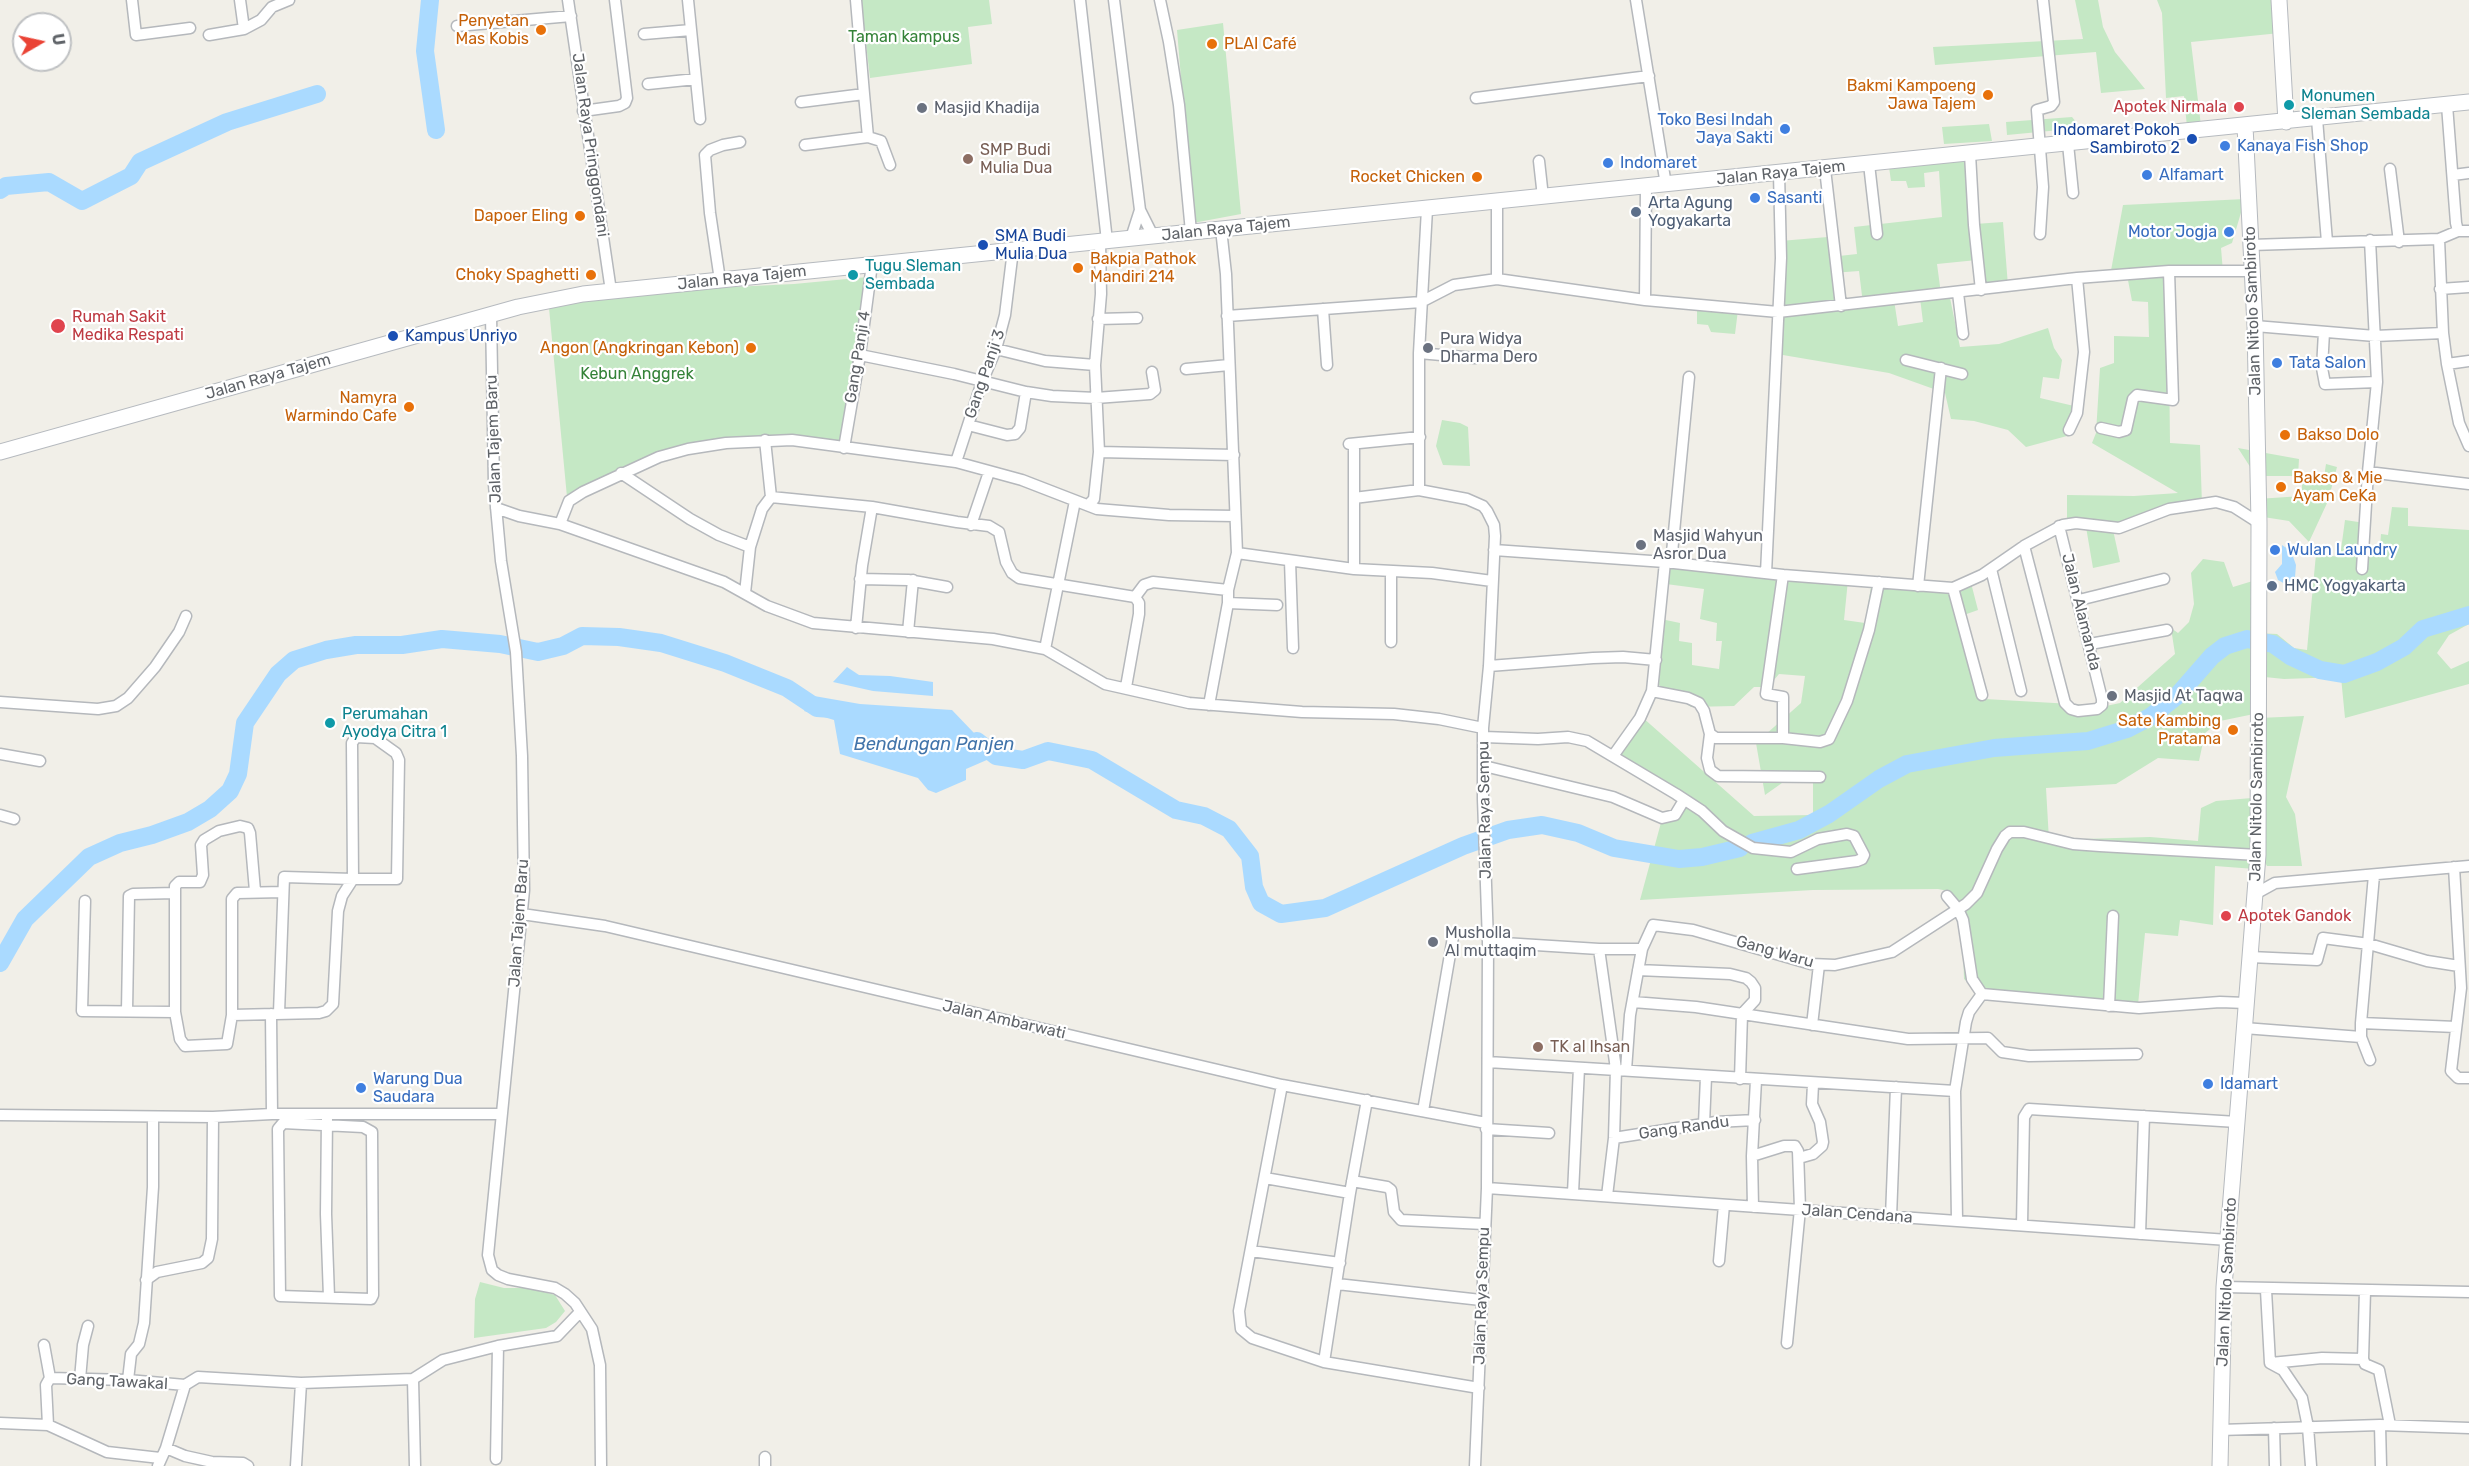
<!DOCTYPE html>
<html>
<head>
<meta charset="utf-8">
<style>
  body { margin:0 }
  #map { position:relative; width:2469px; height:1466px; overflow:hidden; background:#f1efe8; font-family:Rubik,sans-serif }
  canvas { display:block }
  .north { position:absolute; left:12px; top:12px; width:60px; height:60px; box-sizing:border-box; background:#fff; border:2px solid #bfc1c3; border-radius:50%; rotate:81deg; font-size:16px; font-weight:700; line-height:24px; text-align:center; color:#5f6368 }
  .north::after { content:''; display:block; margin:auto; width:21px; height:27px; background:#ea4335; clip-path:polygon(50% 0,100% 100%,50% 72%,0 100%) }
</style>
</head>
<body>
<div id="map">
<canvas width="2469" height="1466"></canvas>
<div class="north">U</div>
</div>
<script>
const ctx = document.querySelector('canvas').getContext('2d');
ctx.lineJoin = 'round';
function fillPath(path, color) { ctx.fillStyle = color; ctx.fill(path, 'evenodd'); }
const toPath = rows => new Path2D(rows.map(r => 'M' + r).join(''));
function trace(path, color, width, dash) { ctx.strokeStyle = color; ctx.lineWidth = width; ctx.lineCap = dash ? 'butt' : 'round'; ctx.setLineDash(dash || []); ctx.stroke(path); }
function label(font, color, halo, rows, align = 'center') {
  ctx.font = font + ' Rubik,sans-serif'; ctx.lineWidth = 4.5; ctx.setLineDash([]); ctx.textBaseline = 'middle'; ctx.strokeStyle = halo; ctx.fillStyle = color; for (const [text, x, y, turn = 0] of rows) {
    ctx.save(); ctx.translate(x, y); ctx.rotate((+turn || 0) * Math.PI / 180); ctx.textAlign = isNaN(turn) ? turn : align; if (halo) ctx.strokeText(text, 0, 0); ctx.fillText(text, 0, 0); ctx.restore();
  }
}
const green = toPath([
  [861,0,989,0,992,24,968,27,972,64,870,78],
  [2075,0,2098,0,2103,27,2115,52,2145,89,2101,93,2096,52,1935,65,1933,47,2083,39],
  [2157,0,2281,0,2280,33,2191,42,2201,126,2187,127,2184,96,2166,98,2162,13],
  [1223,23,1241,214,1193,223,1177,30],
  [2072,117,2081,128,2007,135,2006,122],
  [1989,124,1992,141,1944,144,1942,127],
  [1967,153,1975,224,2003,222,2008,286,1980,289,1977,260,1937,264,1941,294,1949,293,1960,347,1999,344,2048,328,2054,348,2062,360,2059,379,2043,377,2040,398,2074,406,2067,436,2026,447,2008,430,1974,421,1951,419,1945,393,1889,373,1777,354,1780,241,1828,237,1830,257,1857,254,1854,227,1942,217,1939,171,1924,173,1925,187,1908,188,1906,181,1891,181,1888,160],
  [1859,271,1863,304,1836,307,1832,273],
  [1920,298,1923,322,1898,326,1894,300],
  [2245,199,2232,243,2221,248,2223,272,2168,274,2170,443,2200,445,2202,505,2113,530,2120,562,2093,568,2086,527,2067,526,2067,495,2134,496,2178,493,2092,443,2096,433,2100,368,2114,363,2114,336,2149,337,2148,302,2132,301,2127,275,2110,276,2123,205],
  [868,277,843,446,793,436,671,449,567,497,549,308,629,292,794,284],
  [1697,306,1738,310,1735,334,1711,332,1708,325,1697,324],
  [1442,420,1460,423,1468,427,1470,466,1443,465,1436,446],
  [2238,448,2299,459,2298,476,2256,476],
  [2326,464,2337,467,2328,501,2309,542,2289,521,2257,516,2257,499,2302,496,2302,482,2323,483],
  [2392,507,2408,508,2408,526,2469,530,2469,624,2449,635,2437,653,2451,669,2469,661,2469,684,2345,718,2341,677,2284,679,2255,676,2254,714,2220,721,2205,733,2199,761,2158,758,2116,784,2046,788,2049,840,2150,837,2198,841,2201,808,2216,801,2252,798,2255,869,2215,866,2213,925,2180,920,2178,936,2145,933,2138,1005,1982,994,1964,979,1962,912,1948,891,1938,889,1813,890,1640,900,1662,819,1687,798,1616,754,1642,717,1754,816,1813,815,1813,773,1799,771,1765,795,1756,743,1801,703,1805,676,1779,674,1768,687,1754,687,1734,706,1691,707,1659,685,1661,619,1680,623,1679,641,1692,643,1692,665,1719,669,1722,641,1716,641,1717,623,1700,619,1704,589,1666,584,1668,564,1848,580,1844,620,1865,623,1872,581,1954,589,1971,583,1978,610,1961,616,1985,699,2106,706,2120,703,2175,654,2171,628,2178,633,2189,622,2194,604,2191,573,2203,559,2224,562,2233,587,2256,580,2256,633,2277,634,2294,648,2307,650,2316,554,2340,557,2345,520,2365,523,2363,548,2380,548,2381,534,2388,535],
  [2304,716,2286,797,2295,814,2302,866,2267,866,2260,853,2259,718],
  [480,1282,504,1288,529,1288,555,1295,565,1311,556,1322,546,1328,474,1338,475,1299]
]);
const water = toPath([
  [2282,545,2291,551,2296,565,2294,589,2278,580,2275,572,2282,564],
  [847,667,859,675,890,676,933,682,933,696,873,691,833,682],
  [814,696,860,704,952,710,996,756,966,769,966,780,936,793,928,790,918,778,840,754,834,720,804,711]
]);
const river = toPath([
  [430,0,425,51,436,130],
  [0,190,6,186,49,182,82,201,131,176,140,162,227,122,317,94],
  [977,741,996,756,1023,760,1048,751,1092,760,1176,810,1204,816,1229,829,1250,856,1254,887,1261,903,1281,914,1325,908,1463,846,1508,830,1542,825,1578,833,1614,848,1679,859,1702,857,1740,848],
  [1752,843,1799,830,1829,814,1879,779,1907,764,1994,748,2088,741,2127,729,2150,717,2177,696,2212,656,2225,646,2247,639,2273,644,2290,656,2320,670,2344,674,2377,662,2404,647,2423,629,2469,615],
  [0,963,25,919,89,857,120,843,152,835,188,822,210,809,230,791,238,774,245,723,278,674,294,660,326,650,356,645,402,645,442,639,500,644,538,652,563,646,582,636,619,637,661,643,725,663,787,688,817,708,832,709]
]);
const street = toPath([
  [132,0,136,35,190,28],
  [240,0,244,29],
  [568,0,611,291],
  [688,0,700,119],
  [1080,0,1107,241],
  [1114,0,1140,210,1153,236],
  [1160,0,1169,42,1179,105,1191,232],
  [1636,0,1666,185],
  [457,26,571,16],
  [644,34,691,30],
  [209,35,244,29,261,20,272,7,289,0],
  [648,84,696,79],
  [1476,98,1649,76],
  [801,102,864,94,856,0],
  [2447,105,2456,223,2458,231],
  [583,111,619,106,625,103,627,98,615,0],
  [2317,119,2327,242],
  [868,137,881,141,890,165],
  [2068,144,2073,193],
  [805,145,868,137,864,94],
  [1970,154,1974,225,1981,290],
  [1539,161,1543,197],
  [1869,164,1877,234],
  [1825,169,1841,306],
  [2390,169,2399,242],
  [2453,175,2469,173],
  [1497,202,1497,279],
  [2040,234,2043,187,2037,110,2051,106,2054,102,2043,0],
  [1131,238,1140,210],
  [2439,239,2443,333,2447,364,2459,423,2469,446],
  [2251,245,2439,239,2458,231,2469,231],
  [2077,278,2169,271,2252,271],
  [720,280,710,213,705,155,710,150,723,145,740,142],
  [2440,289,2469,287],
  [1958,293,1963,334],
  [1645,300,1646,187],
  [1323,309,1327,365],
  [491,315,494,485,501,561,516,652,522,756,524,890,488,1255,492,1270,498,1275,508,1279,555,1288,565,1294,575,1303,592,1329,600,1365,601,1466],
  [1227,316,1421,302,1454,285,1497,279,1645,300,1778,312,2077,278,2084,352,2077,413,2069,430],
  [1098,319,1137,318],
  [2255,326,2375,336,2443,333],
  [2324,332,2322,368,2325,384,2377,382],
  [996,349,1045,361,1095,365],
  [1419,353,1475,358],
  [860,355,954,374,1026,392,1052,396,1096,398,1150,394,1155,390,1152,372],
  [1906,360,1962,374],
  [2447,364,2469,361],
  [1186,369,1229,365],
  [968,425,1007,435,1015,434,1020,428,1026,392],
  [2101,428,2119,432,2126,430,2133,399,2137,395,2173,400,2169,271],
  [1349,444,1420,437],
  [844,448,860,355,872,264],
  [1099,452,1234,455],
  [956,462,982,382,996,349,1005,315,1013,250],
  [2368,472,2469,484],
  [621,473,690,519,719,535,750,547],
  [1419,490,1419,353,1427,209],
  [771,497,872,507,957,522,989,526,999,532,1006,562,1012,573,1019,578,1135,597,1139,603,1139,614,1126,687],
  [1354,498,1419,490,1467,499,1483,506,1487,511,1494,525,1495,536,1489,666,1483,728,1483,799,1488,942,1487,1188,1475,1466],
  [1088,505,1094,499,1099,452,1095,365,1101,294,1100,242],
  [496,508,519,516,560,524,569,501,583,492,659,457,688,449,726,443,792,440,956,462,1022,480,1097,509,1169,515,1235,516],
  [560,524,724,582,767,606,813,623,993,639,1045,649,1105,684,1189,703,1302,712,1394,714,1439,719,1483,728],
  [971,525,989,472],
  [2024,546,2065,703,2071,709,2078,711,2097,709,2102,705,2102,699,2059,526],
  [1494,550,1665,562,1783,575,1953,588,1982,575,2024,546,2063,525,2076,523,2119,528,2169,509,2216,502,2234,507,2259,523],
  [1237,553,1354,569,1432,573,1492,581],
  [1290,561,1293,648],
  [1671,563,1689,377],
  [1354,569,1354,444],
  [1991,569,2021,691],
  [2362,569,2368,472,2377,382,2370,240],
  [1766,573,1781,258,1779,173],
  [860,579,908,580,947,587],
  [1918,586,1941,368],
  [1953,588,1982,695],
  [745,593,750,547,762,509,771,497,765,440],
  [1135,597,1144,585,1153,582,1228,590],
  [2079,600,2164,579],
  [1228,603,1277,605],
  [856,628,862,566,872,507],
  [908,632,913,580],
  [1391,642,1391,572],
  [2090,644,2167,630],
  [1045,649,1075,501],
  [1489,666,1593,658,1623,657,1656,660],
  [1652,691,1688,698,1699,703,1704,711,1710,734,1716,738,1783,738,1783,697,1766,694,1783,575],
  [0,702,98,709,116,706,128,698,155,667,179,632,186,616],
  [1209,705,1228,603,1228,590,1237,553,1226,274,1221,229],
  [1710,734,1707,758,1710,770,1718,776,1820,777],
  [1484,737,1538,739,1568,737,1587,741,1676,794,1702,811,1723,831,1753,848,1791,852,1818,839,1847,834,1854,836,1864,855,1862,859,1857,861,1797,869],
  [1783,738,1820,742,1829,739,1847,701,1869,630,1879,582],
  [0,754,40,761],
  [1613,756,1640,718,1652,691,1665,562],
  [1484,766,1613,797,1662,818,1675,815,1684,800],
  [0,815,14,819],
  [2454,867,2461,988,2451,1071,2458,1078,2469,1078],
  [2255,894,2275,883,2469,866],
  [1947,896,1958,909,1963,920,1972,979,1982,994],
  [85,901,82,1011,175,1012,180,1039,185,1046,227,1044,232,1015,319,1013,326,1011,333,1004,338,911,342,896,353,879,397,879,399,760,396,753,375,738,356,737,352,743,353,879,284,877,279,1013],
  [522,914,605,926,1282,1085,1486,1123],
  [1488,942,1599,949,1642,949],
  [1599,949,1616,1069,1614,1138,1607,1196],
  [2250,957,2317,960,2323,938,2369,944,2427,961,2459,966],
  [1638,970,1730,974,1746,978,1751,982,1755,988,1755,1000,1742,1014,1740,1079],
  [1633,1002,1696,1007,1908,1039,1988,1038,2002,1052,2029,1056,2137,1054],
  [2109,1006,2113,916],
  [127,1011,129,896,133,894,175,893,175,886,179,882,200,882,203,875,201,845,204,840,219,831,240,826,248,828,250,833,255,891],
  [175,1012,175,893],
  [271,1014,272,1114],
  [232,1015,232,899,237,893,283,892],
  [2361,1023,2456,1027],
  [1812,1025,1819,965],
  [2244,1028,2361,1037],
  [2370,1060,2361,1037,2361,1023,2374,875],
  [1488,1062,1955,1091],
  [1626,1070,1630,1015,1642,949,1653,925,1693,930,1811,964,1835,965,1892,952,1966,904,1977,893,1997,849,2005,836,2010,832,2024,832,2073,844,2100,846,2258,855],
  [1282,1085,1239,1311,1241,1329,1252,1338,1324,1362,1479,1388],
  [1423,1111,1453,937],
  [0,1115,213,1117,272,1114,501,1114],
  [327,1117,326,1214,329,1297],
  [283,1123,363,1127,372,1132,373,1295,371,1299,280,1296,278,1129,283,1123],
  [1704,1124,1706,1077],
  [1486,1129,1549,1133],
  [1614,1138,1716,1122,1755,1120],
  [1752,1156,1784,1146,1795,1146,1798,1151,1800,1209,1787,1343],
  [1799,1158,1813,1154,1822,1146,1823,1142,1820,1122,1812,1104,1813,1084],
  [1265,1178,1350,1193],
  [1352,1181,1387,1187,1391,1190,1394,1212,1401,1220,1484,1224],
  [1487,1188,2228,1240],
  [1573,1193,1579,1068],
  [1753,1207,1752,1156,1756,1080],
  [1891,1217,1896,1087],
  [1957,1220,1955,1091,1966,1022,1969,1012,1982,994,2139,1008,2220,1002,2246,1003],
  [2022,1225,2024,1117,2029,1109,2237,1122],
  [2140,1234,2144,1116],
  [1251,1251,1340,1263],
  [1719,1261,1724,1205],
  [146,1280,157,1272,202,1263,208,1258,212,1239,213,1117],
  [1337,1284,1481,1300],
  [2224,1287,2469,1292],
  [2266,1290,2270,1363,2283,1370,2302,1398,2308,1427,2311,1466],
  [2365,1291,2363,1359,2365,1364,2379,1370,2390,1425],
  [44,1345,50,1378],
  [1324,1362,1350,1193,1367,1100],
  [2271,1363,2322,1358,2363,1359],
  [50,1378,128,1380,185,1385],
  [80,1379,83,1345,88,1326],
  [413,1379,415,1466],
  [128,1380,131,1354,139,1344,144,1323,153,1187,153,1117],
  [0,1423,48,1425,107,1452,160,1458],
  [48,1425,46,1385,50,1378],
  [2380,1425,2381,1466],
  [2274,1428,2275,1466],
  [2220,1430,2380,1425,2469,1428],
  [166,1448,185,1456,212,1462,243,1463,248,1466],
  [765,1457,765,1466],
  [496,1459,498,1346],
  [158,1466,166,1448,185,1385,198,1377,301,1383,413,1379,443,1360,498,1346,557,1336,580,1312],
  [296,1466,301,1383]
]);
const secondary = toPath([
  [2279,0,2286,122],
  [0,452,518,307,583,294,2469,102],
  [2220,1466,2224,1287,2258,855,2259,523,2255,326,2245,126]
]);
const markers = [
  [541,30,6,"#e8710a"],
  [1212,44,6,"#e8710a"],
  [1988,95,6,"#e8710a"],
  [2289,105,6,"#0f9aa8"],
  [2239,107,6,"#e0444e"],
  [922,108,6,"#6b7280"],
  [1785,129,6,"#3f7fe0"],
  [2192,139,6,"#1a4fb4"],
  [2225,146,6,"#3f7fe0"],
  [968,159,6,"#8d6e63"],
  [1608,163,6,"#3f7fe0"],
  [2147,175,6,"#3f7fe0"],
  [1477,177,6,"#e8710a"],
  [1755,198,6,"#3f7fe0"],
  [1636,212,6,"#5c6f8a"],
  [580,216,6,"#e8710a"],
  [2229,232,6,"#3f7fe0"],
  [983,245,6,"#1a4fb4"],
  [1078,268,6,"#e8710a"],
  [591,275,6,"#e8710a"],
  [853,275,6,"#0f9aa8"],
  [58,326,8,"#e0444e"],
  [393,336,6,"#1a4fb4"],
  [751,348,6,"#e8710a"],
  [1428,348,6,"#6b7280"],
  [2277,363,6,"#3f7fe0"],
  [409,407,6,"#e8710a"],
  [2285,435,6,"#e8710a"],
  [2281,487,6,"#e8710a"],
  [1641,545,6,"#6b7280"],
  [2275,550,6,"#3f7fe0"],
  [2272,586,6,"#5c6f8a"],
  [2112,696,6,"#6b7280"],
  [330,723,6,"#0f9aa8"],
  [2233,730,6,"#e8710a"],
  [2226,916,6,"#e0444e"],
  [1433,942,6,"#6b7280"],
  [1538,1047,6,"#8d6e63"],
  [2208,1084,6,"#3f7fe0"],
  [361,1088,6,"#3f7fe0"]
];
const foodNames = [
  ["Penyetan",529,21],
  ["Mas Kobis",529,39],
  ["PLAI Café",1224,44,"left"],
  ["Bakmi Kampoeng",1976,86],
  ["Jawa Tajem",1976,104],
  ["Rocket Chicken",1465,177],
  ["Dapoer Eling",568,216],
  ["Bakpia Pathok",1090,259,"left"],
  ["Mandiri 214",1090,277,"left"],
  ["Choky Spaghetti",579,275],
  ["Angon (Angkringan Kebon)",739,348],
  ["Namyra",397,398],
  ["Warmindo Cafe",397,416],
  ["Bakso Dolo",2297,435,"left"],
  ["Bakso & Mie",2293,478,"left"],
  ["Ayam CeKa",2293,496,"left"],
  ["Sate Kambing",2221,721],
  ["Pratama",2221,739]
];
const parkNames = [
  ["Taman kampus",904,37],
  ["Kebun Anggrek",637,374]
];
const cultureNames = [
  ["Monumen",2301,96],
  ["Sleman Sembada",2301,114],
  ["Tugu Sleman",865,266],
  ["Sembada",865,284],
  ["Perumahan",342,714],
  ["Ayodya Citra 1",342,732]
];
const healthNames = [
  ["Apotek Nirmala",2227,107,"right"],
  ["Rumah Sakit",72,317],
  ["Medika Respati",72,335],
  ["Apotek Gandok",2238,916]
];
const worshipNames = [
  ["Masjid Khadija",934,108],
  ["Pura Widya",1440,339],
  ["Dharma Dero",1440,357],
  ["Masjid Wahyun",1653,536],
  ["Asror Dua",1653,554],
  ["Masjid At Taqwa",2124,696],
  ["Musholla",1445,933],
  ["Al muttaqim",1445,951]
];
const shopNames = [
  ["Toko Besi Indah",1773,120,"right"],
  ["Jaya Sakti",1773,138,"right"],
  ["Kanaya Fish Shop",2237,146],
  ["Indomaret",1620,163],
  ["Alfamart",2159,175],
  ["Sasanti",1767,198],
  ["Motor Jogja",2217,232,"right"],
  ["Tata Salon",2289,363],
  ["Wulan Laundry",2287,550],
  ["Warung Dua",373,1079],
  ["Saudara",373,1097],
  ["Idamart",2220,1084]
];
const transitNames = [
  ["Indomaret Pokoh",2180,130,"right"],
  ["Sambiroto 2",2180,148,"right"],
  ["SMA Budi",995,236],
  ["Mulia Dua",995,254],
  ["Kampus Unriyo",405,336]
];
const streetNames = [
  ["Jalan Raya Pringgondani",590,145,82],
  ["Jalan Raya Tajem",1781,173,-6],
  ["Jalan Raya Tajem",1226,229,-6],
  ["Jalan Raya Tajem",742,278,-6],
  ["Jalan Nitolo Sambiroto",2253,311,-92],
  ["Gang Panji 4",858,357,-81],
  ["Gang Panji 3",985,374,-71],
  ["Jalan Raya Tajem",268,377,-16],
  ["Jalan Tajem Baru",494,439,-92],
  ["Jalan Alamanda",2081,612,76],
  ["Jalan Nitolo Sambiroto",2257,797,-89],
  ["Jalan Raya Sempu",1485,810,-91],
  ["Jalan Tajem Baru",519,923,-86],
  ["Gang Waru",1775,952,16],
  ["Jalan Ambarwati",1004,1020,13],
  ["Gang Randu",1684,1128,-8],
  ["Jalan Cendana",1857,1214,4],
  ["Jalan Nitolo Sambiroto",2227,1282,-87],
  ["Jalan Raya Sempu",1482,1296,-88],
  ["Gang Tawakal",117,1382,3]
];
const educationNames = [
  ["SMP Budi",980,150],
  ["Mulia Dua",980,168],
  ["TK al Ihsan",1550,1047]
];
const serviceNames = [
  ["Arta Agung",1648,203],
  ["Yogyakarta",1648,221],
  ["HMC Yogyakarta",2284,586]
];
const waterNames = [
  ["Bendungan Panjen",934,745]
];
fillPath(green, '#c5e8c5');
fillPath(water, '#aadaff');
trace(river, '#aadaff', 18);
trace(street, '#b5b8bc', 13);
trace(secondary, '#b6babf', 17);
trace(street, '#fff', 10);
trace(secondary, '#fff', 15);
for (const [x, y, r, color] of markers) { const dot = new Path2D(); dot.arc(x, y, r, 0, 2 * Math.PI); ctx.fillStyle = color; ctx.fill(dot); trace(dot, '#fff', 2); }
label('16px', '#c56008', '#fff', foodNames, 'right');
label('16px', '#348238', '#fff', parkNames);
label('16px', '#0d838f', '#fff', cultureNames, 'left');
label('16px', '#be3a42', '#fff', healthNames, 'left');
label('16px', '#5b616d', '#fff', worshipNames, 'left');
label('16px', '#366cbe', '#fff', shopNames, 'left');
label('16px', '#164399', '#fff', transitNames, 'left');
label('16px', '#5f6368', '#fff', streetNames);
label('16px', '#785e54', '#fff', educationNames, 'left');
label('16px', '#4e5e75', '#fff', serviceNames, 'left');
label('italic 18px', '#4174aa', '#fff', waterNames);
</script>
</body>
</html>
